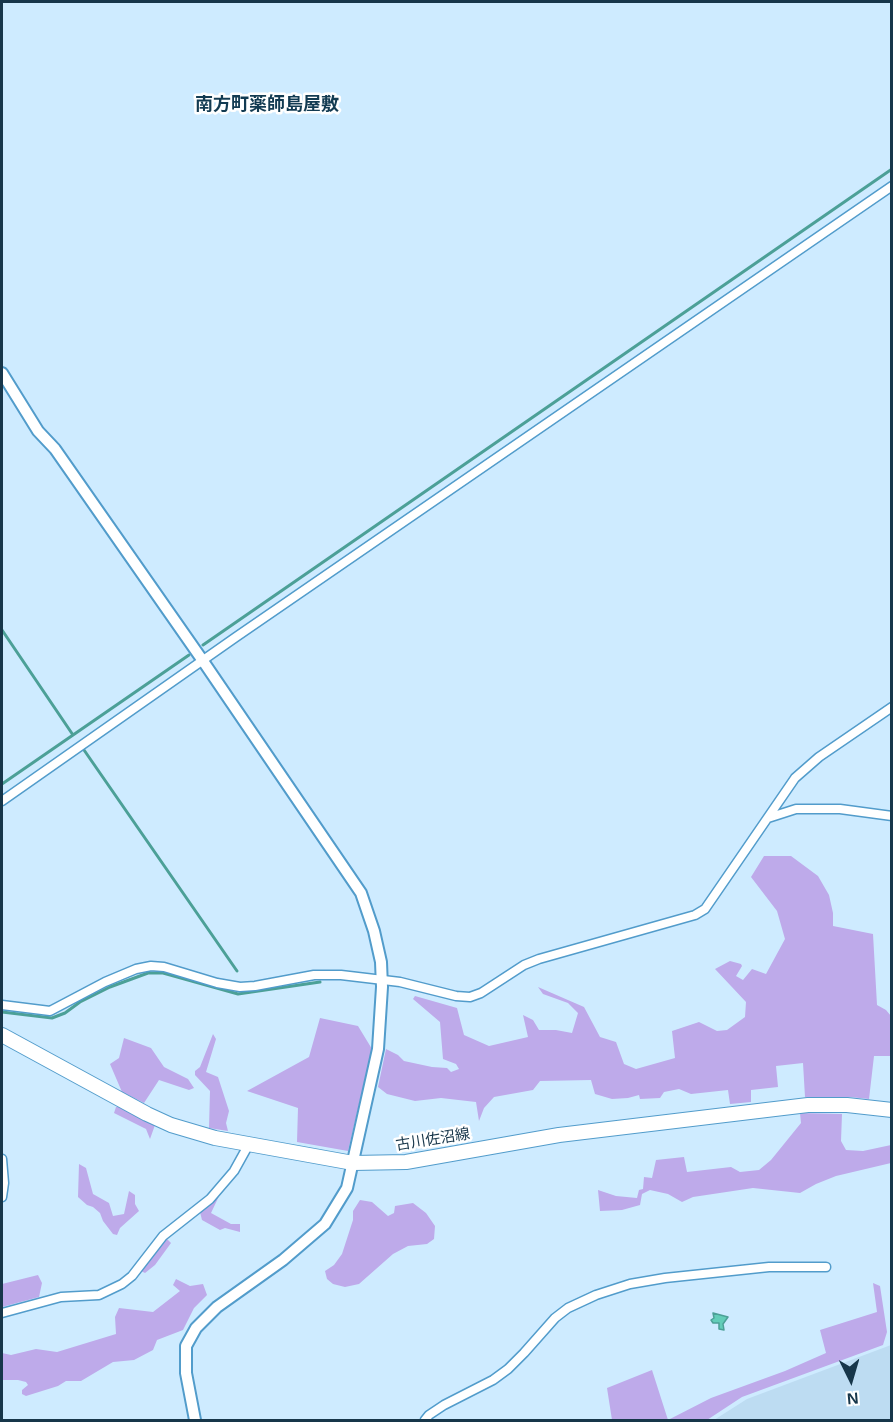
<!DOCTYPE html>
<html>
<head>
<meta charset="utf-8">
<style>
  body { margin:0 }
  #map { position:relative; width:893px; height:1422px; overflow:hidden; background:#ceebff; font-family:Helvetica,sans-serif }
  canvas { display:block }
  .frame { position:absolute; inset:0; border:3px solid #17364a; pointer-events:none }
  .north { position:absolute; left:821px; top:1350px; width:60px; height:60px; -webkit-text-stroke:4px #fff; paint-order:stroke; rotate:175deg; font-size:16px; font-weight:700; line-height:24px; text-align:center; color:#17364a }
  .north::after { content:''; display:block; margin:auto; width:21px; height:27px; background:#17364a; clip-path:polygon(50% 0,100% 100%,50% 72%,0 100%) }
</style>
</head>
<body>
<div id="map">
<canvas width="893" height="1422"></canvas>
<div class="frame"></div>
<div class="north">N</div>
</div>
<script>
const ctx = document.querySelector('canvas').getContext('2d');
ctx.lineJoin = 'round';
function fillPath(path, color) { ctx.fillStyle = color; ctx.fill(path, 'evenodd'); }
const toPath = rows => new Path2D(rows.map(r => 'M' + r).join(''));
function trace(path, color, width, dash) { ctx.strokeStyle = color; ctx.lineWidth = width; ctx.lineCap = dash ? 'butt' : 'round'; ctx.setLineDash(dash || []); ctx.stroke(path); }
function label(font, color, halo, rows, align = 'center') {
  ctx.font = font + ' Helvetica,"Noto Sans JP",sans-serif'; ctx.lineWidth = 5; ctx.setLineDash([]); ctx.textBaseline = 'middle'; ctx.strokeStyle = halo; ctx.fillStyle = color; for (const [text, x, y, turn = 0] of rows) {
    ctx.save(); ctx.translate(x, y); ctx.rotate((+turn || 0) * Math.PI / 180); ctx.textAlign = isNaN(turn) ? turn : align; if (halo) ctx.strokeText(text, 0, 0); ctx.fillText(text, 0, 0); ctx.restore();
  }
}
const built = toPath([
  [891,1345,891,1420,714,1420,747,1399]
]);
const green = toPath([
  [764,856,791,856,818,876,829,895,833,913,833,926,873,934,877,1005,886,1010,891,1016,892,1056,874,1056,869,1099,850,1097,805,1097,803,1063,776,1066,778,1087,751,1090,751,1102,730,1104,728,1090,691,1094,679,1089,664,1092,660,1098,640,1099,639,1095,628,1098,612,1099,595,1094,591,1080,540,1081,533,1090,494,1097,484,1108,479,1121,476,1102,441,1098,415,1101,387,1094,378,1087,386,1049,398,1055,404,1061,432,1067,447,1068,451,1072,459,1069,456,1064,443,1059,440,1022,413,999,415,996,457,1008,464,1035,489,1046,528,1037,523,1015,533,1020,539,1030,556,1030,572,1033,578,1013,568,1003,543,994,538,987,584,1007,600,1037,616,1042,624,1064,636,1069,675,1058,672,1031,699,1022,717,1031,727,1030,745,1017,746,1002,715,969,730,961,741,964,742,966,736,976,743,980,752,969,766,974,785,939,777,911,751,877],
  [320,1018,358,1026,372,1049,348,1151,297,1142,298,1108,247,1091,309,1057],
  [213,1034,216,1039,206,1072,218,1077,229,1111,226,1123,228,1131,209,1128,210,1091,195,1075,195,1071,200,1067],
  [124,1038,151,1048,164,1067,188,1079,194,1088,189,1090,159,1080,144,1103,122,1092,110,1064,119,1058],
  [116,1107,121,1107,155,1125,150,1139,146,1129,114,1113],
  [800,1113,842,1114,841,1141,846,1150,863,1151,891,1145,891,1163,836,1176,816,1184,800,1193,753,1188,693,1197,682,1202,668,1194,650,1190,642,1194,640,1205,622,1210,600,1211,598,1190,616,1196,637,1198,639,1190,643,1189,644,1177,652,1178,656,1160,684,1157,687,1172,731,1167,740,1172,759,1170,771,1160,801,1123],
  [79,1164,86,1168,93,1194,109,1203,113,1216,124,1214,129,1191,135,1195,135,1204,139,1211,120,1228,117,1235,113,1234,103,1221,100,1213,93,1207,87,1205,78,1197],
  [220,1194,211,1213,231,1224,240,1224,240,1232,225,1228,220,1230,202,1220,200,1212],
  [360,1200,372,1202,388,1216,394,1213,395,1206,413,1203,426,1213,435,1226,434,1239,427,1244,408,1246,393,1254,359,1284,345,1287,333,1284,327,1279,325,1271,334,1265,342,1254,353,1220,353,1211],
  [167,1239,171,1243,155,1265,145,1273,141,1271],
  [38,1275,42,1283,39,1297,2,1307,2,1284],
  [176,1279,190,1286,203,1284,207,1295,194,1308,183,1330,157,1340,153,1350,134,1360,113,1362,81,1381,66,1381,58,1386,26,1396,22,1394,22,1390,28,1385,26,1382,18,1380,2,1380,2,1353,11,1355,36,1349,57,1352,116,1334,115,1317,119,1308,153,1312,180,1291,173,1285],
  [873,1283,880,1286,887,1332,883,1345,742,1397,707,1420,612,1420,607,1388,652,1370,668,1420,711,1398,785,1371,826,1353,820,1330,877,1312]
]);
const water = toPath([
  [713,1313,728,1317,723,1324,724,1330,719,1329,719,1323,713,1323,711,1320,714,1318,713,1313]
]);
const stream = toPath([
  [2,630,73,735],
  [203,645,892,169],
  [84,750,237,971],
  [2,784,189,655],
  [2,1012,52,1018,65,1013,80,1002,110,987,148,973,163,973,238,994,320,982]
]);
const minor = toPath([
  [2,801,236,637,892,186],
  [768,818,796,809,840,809,892,816],
  [2,1005,50,1011,105,982,136,969,151,966,164,967,217,983,240,987,255,986,314,975,341,975,400,982,456,996,470,997,481,993,524,965,539,959,695,915,705,909,795,778,819,757,892,707],
  [2,1159,4,1183,2,1197],
  [2,1313,61,1297,99,1295,122,1284,132,1276,163,1236,210,1199,234,1171,249,1144],
  [425,1420,429,1415,444,1405,493,1380,508,1369,524,1353,555,1318,568,1308,596,1295,630,1284,665,1278,769,1267,826,1267]
]);
const tertiary = toPath([
  [2,373,38,431,55,449,203,661,361,893,374,931,381,962,382,987,378,1049,347,1188,325,1224,283,1260,217,1307,196,1328,186,1346,186,1373,195,1420]
]);
const primary = toPath([
  [2,1035,147,1114,171,1125,215,1138,353,1163,406,1162,559,1135,808,1105,847,1105,892,1110]
]);
const streetNames = [
  ["古川佐沼線",433,1140,-9]
];
const quarterNames = [
  ["南方町薬師島屋敷",267,105]
];
fillPath(built, '#bddcf2');
fillPath(green, '#beaaea');
fillPath(water, '#62cdb8');
trace(water, '#4ca097', 1.5);
trace(stream, '#4ca097', 3);
trace(minor, '#529ccb', 11);
trace(tertiary, '#529ccb', 14);
trace(primary, '#529ccb', 16);
trace(minor, '#fff', 8);
trace(tertiary, '#fff', 10);
trace(primary, '#fff', 14);
label('15px', '#17364a', '#fff', streetNames);
label('bold 18px', '#123b52', '#fff', quarterNames);
</script>
</body>
</html>
